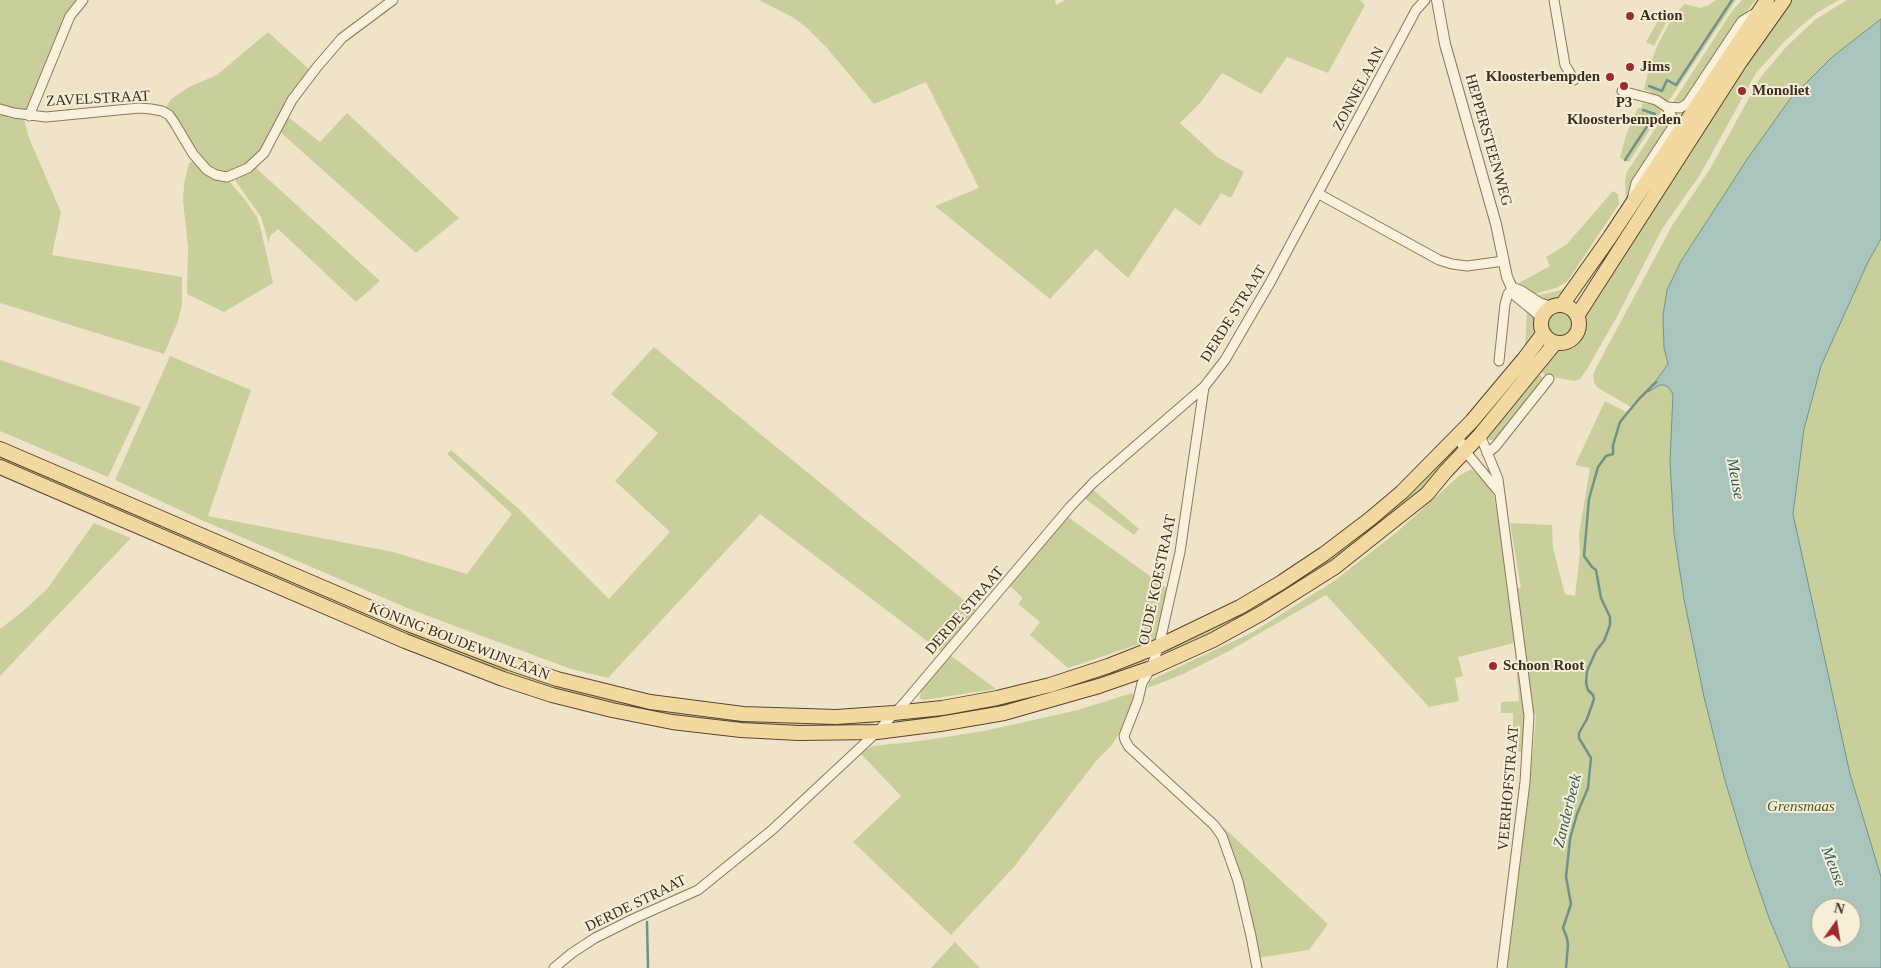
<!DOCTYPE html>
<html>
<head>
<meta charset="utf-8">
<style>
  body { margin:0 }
  #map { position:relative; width:1881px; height:968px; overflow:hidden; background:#f0e4c8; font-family:Georgia,serif }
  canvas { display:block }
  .north { position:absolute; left:1811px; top:898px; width:50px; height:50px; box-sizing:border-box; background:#f7eed8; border:1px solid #ada18e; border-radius:50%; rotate:13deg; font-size:14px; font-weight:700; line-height:20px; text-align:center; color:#3d2e20 }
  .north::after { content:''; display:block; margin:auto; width:18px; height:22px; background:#9e2a2b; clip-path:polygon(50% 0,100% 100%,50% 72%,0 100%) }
</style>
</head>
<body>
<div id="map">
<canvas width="1881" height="968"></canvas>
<div class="north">N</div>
</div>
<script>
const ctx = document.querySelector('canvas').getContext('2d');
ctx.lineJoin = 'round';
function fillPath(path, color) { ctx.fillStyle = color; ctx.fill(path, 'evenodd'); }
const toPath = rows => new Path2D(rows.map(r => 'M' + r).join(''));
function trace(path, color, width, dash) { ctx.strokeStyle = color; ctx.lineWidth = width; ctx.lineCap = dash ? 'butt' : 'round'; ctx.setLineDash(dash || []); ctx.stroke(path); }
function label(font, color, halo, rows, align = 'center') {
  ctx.font = font + ' Georgia,serif'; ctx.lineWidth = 4; ctx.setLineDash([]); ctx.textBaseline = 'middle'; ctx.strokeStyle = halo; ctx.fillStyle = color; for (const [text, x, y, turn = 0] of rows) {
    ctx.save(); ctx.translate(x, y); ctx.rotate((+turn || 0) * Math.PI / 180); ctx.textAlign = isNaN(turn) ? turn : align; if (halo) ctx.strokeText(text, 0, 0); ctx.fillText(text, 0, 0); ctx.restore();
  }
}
const green = toPath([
  [0,0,79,0,29,108,25,111,0,106],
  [759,0,1055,0,1056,5,1065,0,1360,0,1365,5,1328,73,1287,57,1261,94,1222,73,1201,102,1180,123,1217,157,1244,172,1231,198,1221,193,1200,226,1175,208,1128,278,1096,249,1050,299,935,206,979,188,926,82,874,104,826,47,807,28,794,18],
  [1716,0,1736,0,1668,102,1651,94,1651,92,1644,90,1649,67,1657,46,1670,22,1684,4,1700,8,1709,5],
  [1742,0,1756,0,1742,17,1689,97,1681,104,1672,104,1732,11],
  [1788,0,1839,0,1818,12,1801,26,1784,42,1756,73,1700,175,1662,229,1619,313,1587,369,1580,379,1575,381,1547,376,1538,369,1558,349,1569,346,1579,338,1583,330,1582,314],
  [1847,0,1881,0,1881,19,1832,57,1790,99,1748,158,1681,261,1667,290,1663,315,1664,348,1668,364,1649,390,1660,385,1664,385,1668,387,1673,394,1670,461,1674,533,1684,599,1704,697,1724,777,1749,860,1769,918,1790,968,1507,968,1531,769,1536,717,1535,713,1525,714,1524,752,1513,751,1513,713,1501,713,1501,702,1519,701,1514,643,1458,657,1463,676,1455,678,1459,701,1429,707,1326,595,1229,651,1183,674,1148,688,1149,681,1253,632,1334,581,1397,532,1460,475,1472,469,1488,485,1494,496,1510,590,1521,588,1510,523,1552,525,1553,548,1565,594,1575,596,1580,551,1579,534,1590,468,1575,465,1605,401,1626,412,1631,407,1598,388,1594,383,1593,375,1596,368,1673,224,1710,169,1760,78,1786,47,1816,19],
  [1659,19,1666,23,1654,46,1646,42],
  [268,32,310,70,291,92,259,152,248,163,235,171,223,173,215,171,200,159,180,122,172,113,165,109,171,99,189,87,217,75],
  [1881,53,1881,152,1853,172,1801,243,1778,303,1762,390,1764,473,1781,569,1797,626,1815,648,1838,721,1811,600,1801,584,1793,514,1804,429,1821,366,1868,262,1881,240,1881,930,1851,910,1851,908,1848,908,1752,846,1718,721,1693,593,1682,443,1687,330,1750,189,1823,97],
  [1649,102,1663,109,1629,162,1620,158,1626,135,1638,108,1642,108,1642,103,1648,104],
  [1666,112,1668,115,1670,125,1629,198,1562,300,1548,302,1536,296,1561,290,1572,281,1623,205,1626,199,1625,180,1627,172],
  [0,113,24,119,29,138,61,212,52,255,182,277,182,305,178,321,164,354,0,303],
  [347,113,459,218,416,253,279,131,287,116,320,142],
  [193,161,210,176,219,181,230,182,246,201,257,217,261,230,273,283,224,312,187,294,188,247,183,201,184,184,189,163],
  [255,167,380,281,356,302,278,229,270,236,269,244,261,217,235,180],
  [1613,191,1618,194,1619,204,1567,282,1556,288,1534,294,1517,284,1550,266,1546,257,1567,244],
  [1527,309,1535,317,1536,333,1525,347],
  '1547 324a12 12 0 1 1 24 0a12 12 0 1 1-24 0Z',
  [654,347,977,611,943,653,760,514,608,678,571,669,412,610,206,522,115,480,170,356,251,390,208,516,393,552,467,574,512,514,447,454,451,450,518,508,609,599,670,532,615,481,658,433,611,394],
  [0,360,141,407,108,477,0,431],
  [1536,372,1544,379,1496,440,1489,440,1487,436],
  [1457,445,1460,451,1440,472,1413,498,1332,563,1234,624,1164,655,1164,649,1231,616],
  [0,454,98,496,97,499,94,502,0,462],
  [1092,489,1139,529,1134,535,1084,498],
  [106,499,614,698,874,720,874,726,818,728,696,721,568,694,462,658,102,506],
  [1068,517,1168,589,1157,638,1068,668,1030,635,1040,622,1018,604,1023,598,1009,585],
  [94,523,131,538,0,676,0,629,22,612,47,589],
  [950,655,996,689,923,700,920,698,921,691],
  [1143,659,1145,661,1144,665,1026,703,899,724,897,722,898,719],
  [1132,693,1135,697,1120,732,1111,746,1097,760,1013,868,951,935,853,842,901,796,861,754,867,749,873,746,920,741,984,731,1078,710],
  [1223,827,1328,924,1309,950,1257,958,1220,829],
  [955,942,980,968,931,968]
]);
const water = toPath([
  [1881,19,1881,239,1868,262,1821,366,1804,429,1793,514,1850,774,1881,877,1881,968,1790,968,1769,918,1749,860,1724,777,1704,697,1684,599,1674,533,1670,461,1673,394,1668,387,1664,385,1660,385,1648,392,1668,364,1664,348,1663,315,1667,290,1681,261,1748,158,1790,99,1832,57,1881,19],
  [1821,908,1851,908,1851,938,1821,938,1821,908]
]);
const stream = toPath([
  [1649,86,1662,91,1667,80,1676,85,1732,0],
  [1625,160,1655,114,1643,110],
  [647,922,648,968],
  [1566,968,1568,945,1567,938,1563,928,1571,904,1566,877,1570,839,1577,814,1588,788,1591,758,1579,738,1579,733,1587,719,1594,699,1593,695,1588,690,1586,683,1587,671,1596,651,1604,641,1610,625,1610,617,1601,598,1596,570,1592,567,1584,556,1589,499,1598,467,1606,456,1613,454,1613,445,1620,422,1639,399,1656,382]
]);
const minor = toPath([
  [1554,0,1565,65,1574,80],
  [1622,91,1656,100,1667,107],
  [0,109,14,113,46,117,139,108,151,109,162,111,169,115,174,122,193,154,207,170,216,175,227,177,248,168,264,153,292,100,317,67,342,38,393,0],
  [29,116,70,16,83,0],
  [1319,194,1439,260,1452,264,1467,266,1504,261],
  [1632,200,1636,183,1672,128,1673,119,1667,107,1680,108,1687,104,1742,21,1757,12],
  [1499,361,1505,304,1508,294,1513,288],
  [1204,387,1180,552,1159,646,1151,668,1142,683,1138,700,1124,736,1125,740,1129,747,1214,825,1222,836,1238,881,1251,936,1257,968],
  [1480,435,1498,479,1529,716,1525,782,1502,968],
  [1458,436,1465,451,1499,492],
  [1487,453,1495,447,1549,379],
  [554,968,572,953,595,938,633,919,698,890,772,830,877,732,905,702,1070,507,1094,482,1204,387,1225,360,1271,281,1416,10,1425,0]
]);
const tertiary = toPath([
  [1437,0,1445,44,1496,224,1507,277,1515,295,1542,317],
  [1513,288,1521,291,1539,303,1551,307]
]);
const primary = toPath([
  '1541 324a19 19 0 1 1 38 0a19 19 0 1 1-38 0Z',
  [1562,305,1610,237,1767,0],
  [1577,316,1740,62,1784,0],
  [0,449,408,624,510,663,557,679,650,702,743,714,836,717,894,713,942,708,997,698,1050,685,1108,666,1159,646,1240,607,1282,582,1324,554,1370,519,1402,492,1472,421,1524,359,1543,334],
  [0,467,405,641,503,679,552,695,612,710,672,722,741,730,799,733,877,732,940,724,1004,713,1099,686,1151,668,1213,640,1262,613,1335,567,1427,494,1446,471,1480,435,1555,343]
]);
const markers = [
  [1630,16,5,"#9e2a2b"],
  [1630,67,5,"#9e2a2b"],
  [1610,77,5,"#9e2a2b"],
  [1624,86,5,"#9e2a2b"],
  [1742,91,5,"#9e2a2b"],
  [1493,666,5,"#9e2a2b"]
];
const poiNames = [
  ["Action",1640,16],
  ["Jims",1640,67],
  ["Kloosterbempden",1600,77,"right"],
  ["Monoliet",1752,91],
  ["P3",1624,103,"center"],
  ["Kloosterbempden",1624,120,"center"],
  ["Schoon Root",1503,666]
];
const streetNames = [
  ["ZONNELAAN",1359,89,-62],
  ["ZAVELSTRAAT",98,99,-3],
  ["HEPPERSTEENWEG",1488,140,74],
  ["DERDE STRAAT",1234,314,-58],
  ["OUDE KOESTRAAT",1158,580,-78],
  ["DERDE STRAAT",965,611,-49],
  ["KONING BOUDEWIJNLAAN",459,642,21],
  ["VEERHOFSTRAAT",1509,788,-85],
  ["DERDE STRAAT",636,904,-26]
];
const parkNames = [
  ["Grensmaas",1801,807]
];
const waterNames = [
  ["Meuse",1735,479,80],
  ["Zanderbeek",1568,811,-76],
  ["Meuse",1833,867,69]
];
fillPath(green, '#c9cf9b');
fillPath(water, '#a9c4bc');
trace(water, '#6f938a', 1);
trace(stream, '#6f938a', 2.5);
trace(minor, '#8d765c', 11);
trace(tertiary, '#8d765c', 12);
trace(primary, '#5b4430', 16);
trace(minor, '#faf1dc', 9);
trace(tertiary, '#faf1dc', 10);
trace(primary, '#f3d9a0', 14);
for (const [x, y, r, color] of markers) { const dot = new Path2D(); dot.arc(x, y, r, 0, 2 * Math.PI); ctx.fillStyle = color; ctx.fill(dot); trace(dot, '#f7eed8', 2); }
label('bold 15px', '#3d2e20', '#f7eed8', poiNames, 'left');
label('15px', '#3d2e20', '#f7eed8', streetNames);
label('italic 15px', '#4d5a26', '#f7eed8', parkNames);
label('italic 16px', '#2f5d5a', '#f7eed8', waterNames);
</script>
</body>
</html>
